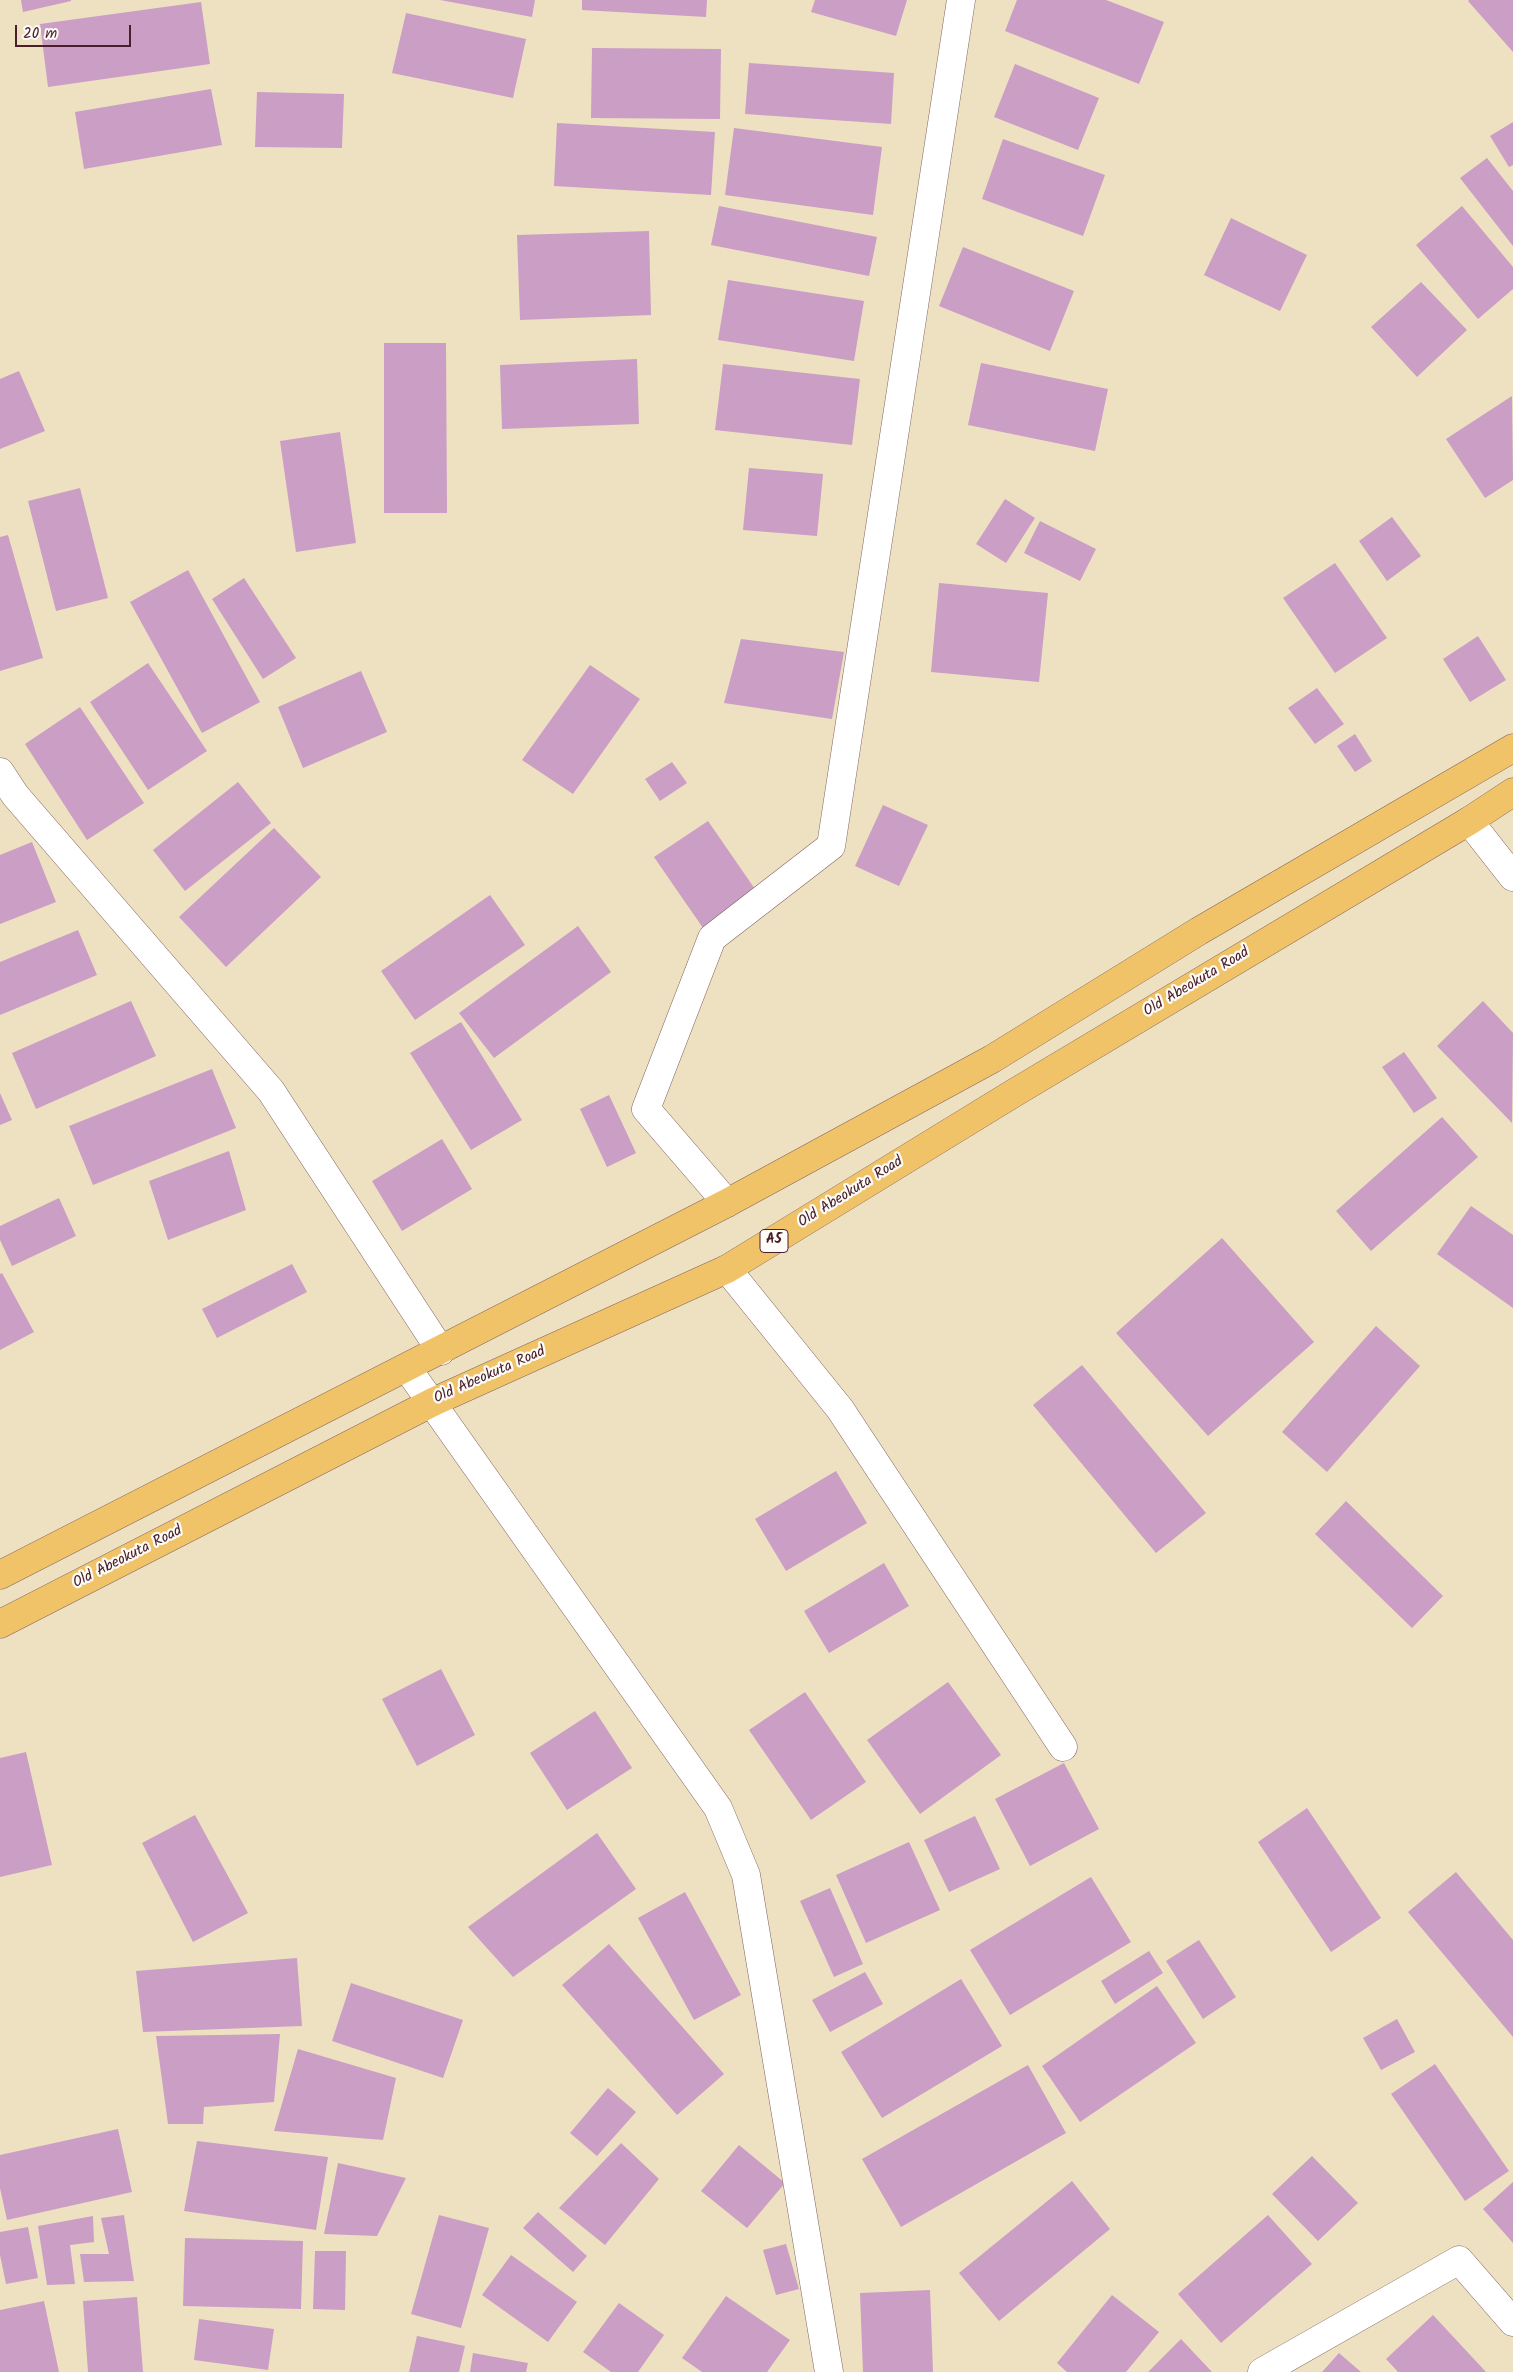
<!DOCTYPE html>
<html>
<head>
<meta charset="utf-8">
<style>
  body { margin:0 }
  #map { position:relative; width:1513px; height:2372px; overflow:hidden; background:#eee1c1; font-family:Kalam,sans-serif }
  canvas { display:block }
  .scale { position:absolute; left:15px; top:25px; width:116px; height:22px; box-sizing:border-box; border:2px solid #4a1f2b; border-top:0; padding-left:6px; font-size:15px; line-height:18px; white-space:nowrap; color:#4a1f2b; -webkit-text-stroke:4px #fdfcf7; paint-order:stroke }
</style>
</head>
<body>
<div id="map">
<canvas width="1513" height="2372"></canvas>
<div class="scale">20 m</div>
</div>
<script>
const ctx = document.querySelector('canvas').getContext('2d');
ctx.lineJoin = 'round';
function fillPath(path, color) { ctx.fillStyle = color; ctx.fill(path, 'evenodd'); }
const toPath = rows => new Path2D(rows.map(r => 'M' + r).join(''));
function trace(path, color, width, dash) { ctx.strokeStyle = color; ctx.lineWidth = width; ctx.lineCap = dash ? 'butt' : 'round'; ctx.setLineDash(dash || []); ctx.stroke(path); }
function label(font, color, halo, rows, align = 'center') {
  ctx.font = font + ' Kalam,sans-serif'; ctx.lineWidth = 4.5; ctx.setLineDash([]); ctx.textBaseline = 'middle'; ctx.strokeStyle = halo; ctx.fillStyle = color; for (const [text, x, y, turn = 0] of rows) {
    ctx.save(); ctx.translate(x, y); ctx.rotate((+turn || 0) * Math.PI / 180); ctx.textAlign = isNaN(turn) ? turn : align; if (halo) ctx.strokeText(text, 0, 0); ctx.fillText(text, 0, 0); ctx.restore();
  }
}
const building = toPath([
  [21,0,71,0,71,1,23,12],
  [440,0,535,0,532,17],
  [582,0,707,0,706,17,582,10],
  [815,0,907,0,896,36,811,12],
  [1017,0,1106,0,1164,22,1139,84,1005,31],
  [1469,0,1513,0,1513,52,1468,1],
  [201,2,210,64,48,87,40,24],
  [406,13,526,39,513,98,392,73],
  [592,48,721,49,720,119,591,118],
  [749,63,894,73,891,124,745,114],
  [1015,64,1099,98,1078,150,994,117],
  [211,89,222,145,84,169,75,112],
  [257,92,344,94,342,148,255,147],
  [1513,122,1513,165,1509,167,1490,136],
  [557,123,715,132,711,195,554,186],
  [734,128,882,147,873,215,725,195],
  [1003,139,1105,175,1083,236,982,199],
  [1487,158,1513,191,1513,246,1460,178],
  [719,206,877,237,869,276,711,245],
  [1462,206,1513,267,1513,289,1478,319,1416,245],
  [1231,218,1307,255,1280,311,1204,275],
  [649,231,651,315,520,320,517,235],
  [963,247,1074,291,1050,351,939,306],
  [728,280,864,301,854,361,718,340],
  [1421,282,1467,330,1417,377,1371,327],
  [384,343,446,343,447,513,384,513],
  [637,359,639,424,502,429,500,365],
  [981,363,1108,389,1095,451,968,425],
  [723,364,860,379,852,445,715,430],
  [19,371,45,431,0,449,0,379],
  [1512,396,1513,480,1485,498,1446,439],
  [340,432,356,543,296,552,280,441],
  [749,468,823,474,817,536,743,530],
  [80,488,108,598,56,611,28,501],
  [1005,499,1035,518,1006,563,976,544],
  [1392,517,1421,556,1387,581,1359,541],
  [1040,521,1096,549,1080,581,1024,553],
  [8,535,43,658,0,671,0,537],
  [1335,563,1387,638,1335,673,1283,598],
  [188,570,260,702,202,733,130,602],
  [244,578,296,658,263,679,212,599],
  [939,583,1048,593,1039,682,931,672],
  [1478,636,1506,680,1470,702,1443,659],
  [741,639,844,652,832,719,724,703],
  [148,663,207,751,148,790,90,702],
  [590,665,640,699,573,794,522,760],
  [361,671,387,732,303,768,278,707],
  [1317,688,1344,724,1315,744,1288,708],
  [80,707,144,803,87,840,25,744],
  [1355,734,1372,761,1355,772,1337,746],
  [672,762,687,783,660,801,645,779],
  [238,782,271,823,185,891,153,850],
  [883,805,928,825,899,886,855,866],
  [708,821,757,892,703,928,654,857],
  [274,828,321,877,226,967,179,917],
  [32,842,56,902,0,924,0,855],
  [490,895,525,945,415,1020,381,971],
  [578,926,611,972,494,1058,459,1013],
  [78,930,97,975,0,1015,0,962],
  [131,1001,156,1056,36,1109,12,1053],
  [1483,1001,1513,1033,1512,1123,1437,1046],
  [461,1022,522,1120,471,1150,410,1053],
  [1404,1052,1437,1098,1414,1113,1382,1067],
  [212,1069,236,1128,93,1185,69,1126],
  [0,1093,12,1120,0,1125],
  [609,1095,636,1153,607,1167,580,1109],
  [1442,1117,1478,1157,1371,1251,1336,1211],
  [442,1139,472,1189,402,1231,372,1181],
  [229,1151,246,1210,168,1240,149,1181],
  [59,1198,76,1236,12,1266,0,1240,0,1226],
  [1471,1206,1513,1235,1513,1308,1437,1254],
  [1222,1238,1314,1342,1208,1436,1116,1333],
  [292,1264,307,1292,217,1338,202,1309],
  [2,1273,34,1332,0,1350,0,1274],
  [1376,1326,1420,1366,1327,1472,1282,1432],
  [1082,1365,1206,1513,1156,1553,1033,1405],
  [836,1471,867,1523,786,1571,755,1519],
  [1346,1501,1443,1596,1412,1628,1315,1534],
  [884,1563,909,1606,829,1653,804,1611],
  [441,1669,475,1735,417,1766,382,1699],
  [948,1682,1001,1755,920,1814,867,1740],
  [805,1692,866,1782,811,1820,749,1730],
  [595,1711,632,1768,567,1810,530,1753],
  [26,1752,52,1865,0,1877,0,1758],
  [1064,1763,1099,1829,1030,1866,995,1799],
  [1307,1808,1381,1918,1331,1952,1258,1842],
  [195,1815,248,1913,193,1942,142,1843],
  [975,1816,1000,1869,949,1892,924,1840],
  [597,1833,636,1889,513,1977,468,1927],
  [909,1842,940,1910,866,1943,836,1875],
  [1456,1872,1513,1940,1513,2037,1408,1912],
  [1091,1877,1131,1942,1010,2015,970,1950],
  [830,1888,863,1964,834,1977,800,1901],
  [685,1892,741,1995,694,2020,638,1918],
  [1199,1940,1236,1997,1203,2019,1166,1961],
  [609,1944,724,2074,677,2115,562,1985],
  [1149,1951,1163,1973,1115,2004,1101,1981],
  [297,1958,302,2026,143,2032,136,1971],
  [865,1972,883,2004,830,2032,812,2000],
  [961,1979,1002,2046,882,2118,841,2052],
  [351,1983,463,2020,443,2078,332,2041],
  [1157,1986,1196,2043,1080,2122,1042,2066],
  [1397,2019,1415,2052,1381,2070,1363,2038],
  [280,2034,274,2102,204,2107,203,2124,168,2124,156,2036],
  [298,2049,396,2078,383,2140,274,2131],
  [1435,2064,1509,2171,1465,2201,1391,2094],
  [1028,2065,1066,2133,901,2227,862,2159],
  [608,2088,636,2112,597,2156,570,2133],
  [118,2129,132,2192,7,2220,0,2188,0,2155],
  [197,2141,328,2157,316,2230,184,2211],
  [621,2143,659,2179,605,2245,559,2208],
  [739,2145,785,2183,747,2228,701,2191],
  [1312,2156,1358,2203,1318,2241,1272,2194],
  [338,2163,406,2178,377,2236,324,2234],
  [1072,2181,1110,2229,999,2321,959,2273],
  [1513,2182,1513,2243,1483,2209],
  [538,2212,587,2256,573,2272,523,2228],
  [124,2215,134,2281,84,2282,80,2254,109,2254,101,2218],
  [439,2215,489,2228,461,2328,411,2314],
  [1268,2215,1312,2264,1221,2343,1178,2294],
  [93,2216,94,2242,70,2245,75,2284,47,2285,38,2226],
  [28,2227,38,2278,6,2284,0,2255,0,2232],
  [185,2238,303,2241,301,2309,183,2306],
  [786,2244,799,2289,776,2295,763,2250],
  [315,2251,346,2251,345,2310,313,2309],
  [511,2255,577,2302,548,2342,482,2295],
  [930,2290,933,2372,863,2372,860,2293],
  [1112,2295,1159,2332,1126,2372,1067,2372,1057,2363],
  [726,2296,790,2340,767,2372,702,2372,682,2358],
  [137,2297,143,2372,88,2372,83,2301],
  [44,2301,59,2372,0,2372,0,2310],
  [619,2303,664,2335,638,2372,611,2372,583,2352],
  [1433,2315,1486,2372,1398,2372,1386,2359],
  [199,2319,274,2329,268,2370,194,2360],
  [417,2336,465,2346,459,2372,409,2372],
  [1181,2339,1212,2372,1148,2372],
  [473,2353,528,2363,526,2372,470,2372],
  [1339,2353,1361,2372,1322,2372]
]);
const minor = toPath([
  [0,772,15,795,271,1091,441,1351],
  [1469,821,1513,877],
  [727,1203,646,1109,712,938,831,846,961,0],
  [727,1269,840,1409,1063,1747],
  [407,1368,718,1808,746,1875,829,2372],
  [1262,2372,1459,2260,1513,2322]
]);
const highway = toPath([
  [0,1575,727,1203,992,1059,1199,931,1513,748],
  [0,1624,433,1402,727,1269,1014,1093,1469,821,1513,792]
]);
const shields = [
  [774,1241,28]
];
const shieldNames = [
  ["A5",774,1241]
];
const streetNames = [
  ["Old Abeokuta Road",1197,983,-31],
  ["Old Abeokuta Road",851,1193,-32],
  ["Old Abeokuta Road",490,1376,-24],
  ["Old Abeokuta Road",128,1558,-27]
];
fillPath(building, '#ca9ec5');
trace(minor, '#836360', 29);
trace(highway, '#836360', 29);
trace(minor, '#fff', 28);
trace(highway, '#f0c369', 28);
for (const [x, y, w] of shields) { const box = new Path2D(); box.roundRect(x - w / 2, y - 11.5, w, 23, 4); ctx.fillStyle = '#fdfcf7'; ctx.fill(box); trace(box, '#4a1f2b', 1); }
label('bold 14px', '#4a1f2b', null, shieldNames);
label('15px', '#4a1f2b', '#fdfcf7', streetNames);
</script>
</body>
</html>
